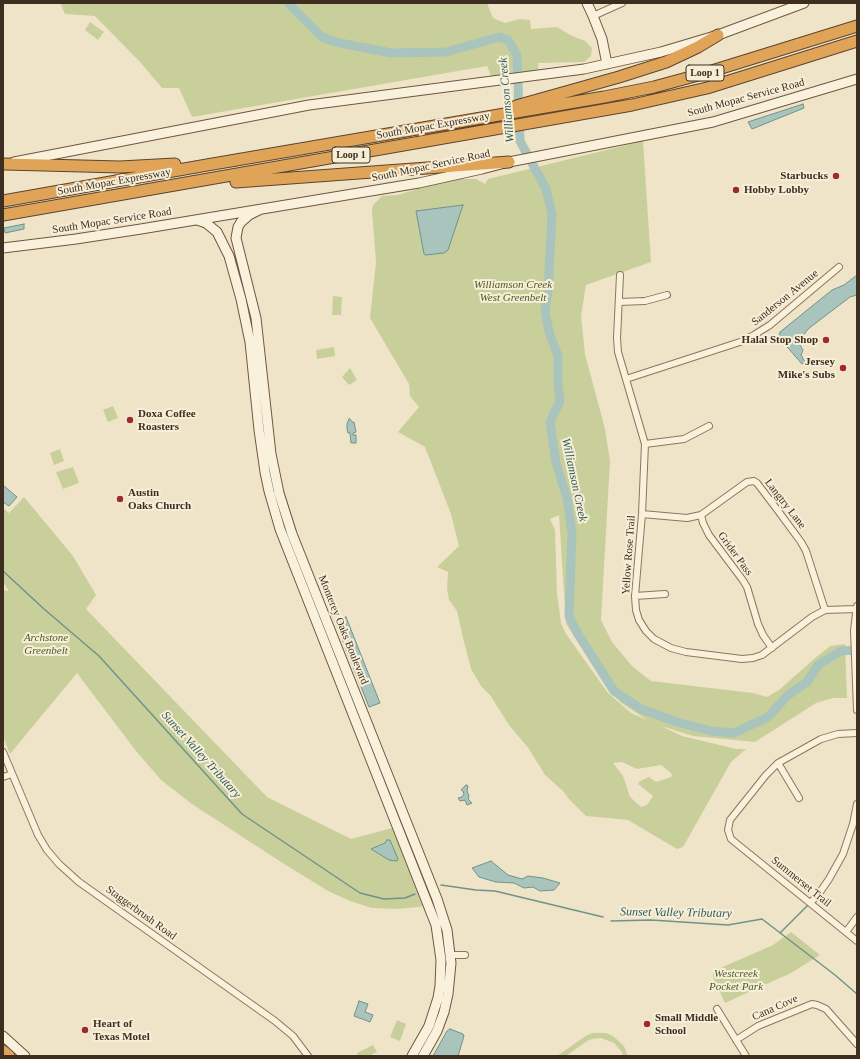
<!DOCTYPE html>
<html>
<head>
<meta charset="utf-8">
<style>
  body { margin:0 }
  #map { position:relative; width:860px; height:1059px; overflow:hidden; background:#f0e4c8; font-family:Georgia,serif }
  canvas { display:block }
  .frame { position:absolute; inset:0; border:4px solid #3d2e20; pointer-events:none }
</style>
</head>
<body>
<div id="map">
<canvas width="860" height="1059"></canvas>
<div class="frame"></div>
</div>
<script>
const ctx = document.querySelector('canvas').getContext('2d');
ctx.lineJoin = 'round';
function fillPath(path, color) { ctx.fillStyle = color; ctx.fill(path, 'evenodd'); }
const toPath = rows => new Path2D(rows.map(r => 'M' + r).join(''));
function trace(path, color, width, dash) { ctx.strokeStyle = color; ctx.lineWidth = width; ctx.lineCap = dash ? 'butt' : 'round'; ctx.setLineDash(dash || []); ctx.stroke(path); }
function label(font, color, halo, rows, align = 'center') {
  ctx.font = font + ' Georgia,serif'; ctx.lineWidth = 4; ctx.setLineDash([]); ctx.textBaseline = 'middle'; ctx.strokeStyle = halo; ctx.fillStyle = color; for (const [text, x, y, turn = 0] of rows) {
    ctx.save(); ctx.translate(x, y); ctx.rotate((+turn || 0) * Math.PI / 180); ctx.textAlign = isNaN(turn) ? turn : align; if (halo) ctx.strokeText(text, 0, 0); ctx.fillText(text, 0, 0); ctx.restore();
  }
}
const green = toPath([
  [60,3,487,3,493,18,505,23,520,19,530,20,531,29,557,27,570,35,585,41,592,48,591,56,584,62,538,63,539,75,493,81,487,66,192,117,179,88,162,88,140,62,95,16,65,14],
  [90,22,104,32,98,40,85,30],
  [643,141,651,262,586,285,581,316,585,354,605,429,610,461,601,620,612,642,632,666,651,681,753,693,767,697,779,690,814,659,830,646,845,644,847,698,833,698,816,703,755,742,693,736,661,726,682,736,736,749,746,749,731,762,683,847,677,849,628,820,586,816,568,798,563,791,545,775,529,749,509,725,490,695,481,686,471,669,463,638,457,611,449,600,447,589,448,572,437,567,459,546,451,514,425,447,398,432,419,407,410,396,409,384,370,318,376,262,372,211,373,205,382,196,398,195,450,179,476,179,485,184,488,179],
  [559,515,566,624,597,671,620,702,647,720,631,713,608,693,566,634,561,623,557,593,555,530,550,519],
  [622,762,637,769,661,765,672,774,671,777,656,782,649,777,640,781,638,784,653,796,647,805,641,807,630,797,623,776,613,763],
  [333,296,342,297,341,315,332,315],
  [334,347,335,356,317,359,316,350],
  [350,368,357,380,349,385,342,377],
  [113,406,118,418,108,422,103,410],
  [60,449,64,461,54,465,50,453],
  [73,467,79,483,63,489,56,472],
  [24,497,73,556,96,595,86,609,267,797,351,839,396,827,427,906,398,909,372,908,350,901,328,891,281,862,192,804,161,780,136,751,77,673,10,754,3,737,3,590,9,591,3,582,3,508,9,513],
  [791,932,820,955,791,973,725,1003,713,977,713,974,716,970,773,945],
  [397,1020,406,1024,400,1041,390,1037],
  [593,1033,606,1033,613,1036,624,1046,628,1056,623,1056,621,1051,614,1043,601,1038,592,1039,587,1041,566,1056,557,1056,587,1035],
  [373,1045,377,1052,369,1056,358,1056,357,1053]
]);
const water = toPath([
  [803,104,804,108,752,129,748,122,803,104],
  [463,205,448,250,444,253,426,255,424,254,416,211,463,205],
  [24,224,24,229,5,233,4,228,24,224],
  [857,275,857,295,850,297,808,329,803,336,800,345,803,350,801,355,805,362,802,364,781,340,779,336,780,332,832,290,844,285,857,275],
  [349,419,350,419,352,422,354,422,356,432,353,433,353,435,356,435,356,443,351,443,350,433,348,433,347,429,347,424,349,419],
  [3,485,17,497,9,506,3,502,3,485],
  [346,617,380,703,369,707,335,621,346,617],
  [466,785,468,786,467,791,469,796,468,799,472,803,467,805,465,800,460,801,458,798,462,797,464,794,463,791,461,790,466,785],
  [387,840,390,840,398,859,397,861,389,860,371,849,385,843,387,840],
  [491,861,508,875,522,879,528,876,543,878,560,883,554,890,540,891,533,887,524,888,514,883,496,882,479,877,472,868,491,861],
  [359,1001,368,1004,365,1012,373,1015,370,1022,354,1016,359,1001],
  [450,1029,463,1034,464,1036,458,1056,433,1056,447,1031,450,1029]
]);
const stream = toPath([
  [3,571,44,609,99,656,242,814,360,893,384,899,405,898,415,894],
  [441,885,476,890,495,891,603,917],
  [611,921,651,920,728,925,762,919,835,975,857,994],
  [780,933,809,904]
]);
const river = toPath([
  [288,3,322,37,335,42,391,53,446,52,499,37,508,40,517,55,520,141,546,189,552,214,548,291,545,310,549,332,558,356,558,385,560,401,550,422,556,463,567,498,572,533,569,616,578,634,614,691,641,709,677,722,711,731,734,733,768,717,788,695,807,682,818,665,841,651,857,650]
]);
const street = toPath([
  [593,16,622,3],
  [620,275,617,338,618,352,645,444,642,514,635,596,636,610,639,620,646,631,654,639,671,648,686,652,742,659,753,658,762,655,812,617,825,610,856,609],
  [619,302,645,301,667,295],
  [626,379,740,342,754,335,770,325,839,267],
  [645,444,684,439,709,426],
  [642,514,687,518,701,515,747,482,754,481,757,483,776,508,801,542,806,551,825,610],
  [701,515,703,523,709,535,742,579,747,587,758,624,763,635,772,648],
  [635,596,665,594],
  [857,606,854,630,857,710],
  [857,733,838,734,821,739,778,763,766,775,730,820,728,830,731,839,857,941],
  [3,752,38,835,47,850,59,864,79,882,275,1021,293,1036,308,1056],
  [778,763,799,798],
  [3,777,12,774],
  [810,903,818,895,829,879,843,854,853,824,857,804],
  [846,932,857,917],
  [450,955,465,955],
  [717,1009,746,1056],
  [736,1040,758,1026,812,1004,817,1005,826,1009,857,1044]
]);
const secondary = toPath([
  [587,3,593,16,602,39,607,64],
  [14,162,309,105,584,69,661,52,718,35,804,3],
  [259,210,249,215,241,222,238,227,236,238,256,318,271,454,279,493,292,534,437,899,447,930,451,963,448,994,444,1012,437,1031,423,1056],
  [197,220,206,223,217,232,229,256,241,299,250,342,259,430,265,472,269,491,280,529,436,925,441,960,440,986,438,998,429,1026,412,1056],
  [3,248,76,239,141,229,419,183,482,169,509,162,713,122,857,79],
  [3,1036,25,1056]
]);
const highway = toPath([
  [516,106,619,77,666,62,698,47,718,35],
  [5,164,120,167,175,164],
  [236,182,509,162],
  [3,201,207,165,604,97,654,87,702,74,857,26],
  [3,215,632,105,707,88,857,41],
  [3,1051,9,1056]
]);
const markers = [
  [836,176,4,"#9e2a2b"],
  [736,190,4,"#9e2a2b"],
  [826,340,4,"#9e2a2b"],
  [843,368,4,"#9e2a2b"],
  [130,420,4,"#9e2a2b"],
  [120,499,4,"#9e2a2b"],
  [647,1024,4,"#9e2a2b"],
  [85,1030,4,"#9e2a2b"]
];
const shields = [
  [705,73,38],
  [351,155,38]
];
const shieldNames = [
  ["Loop 1",705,73],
  ["Loop 1",351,155]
];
const streetNames = [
  ["South Mopac Service Road",746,98,-15],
  ["South Mopac Expressway",433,126,-10],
  ["South Mopac Service Road",431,166,-12],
  ["South Mopac Expressway",114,182,-10],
  ["South Mopac Service Road",112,221,-9],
  ["Sanderson Avenue",785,298,-39],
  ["Langtry Lane",785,504,52],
  ["Grider Pass",735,554,54],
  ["Yellow Rose Trail",629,555,-86],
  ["Monterey Oaks Boulevard",343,630,68],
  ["Summerset Trail",801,882,39],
  ["Staggerbrush Road",141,913,36],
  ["Cana Cove",775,1008,-24]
];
const poiNames = [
  ["Starbucks",828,176,"right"],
  ["Hobby Lobby",744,190],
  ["Halal Stop Shop",818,340,"right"],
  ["Jersey",835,362,"right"],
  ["Mike's Subs",835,375,"right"],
  ["Doxa Coffee",138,414],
  ["Roasters",138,427],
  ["Austin",128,493],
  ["Oaks Church",128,506],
  ["Small Middle",655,1018],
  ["School",655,1031],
  ["Heart of",93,1024],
  ["Texas Motel",93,1037]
];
const parkNames = [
  ["Williamson Creek",513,285],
  ["West Greenbelt",513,298],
  ["Archstone",46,638],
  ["Greenbelt",46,651],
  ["Westcreek",736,974],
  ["Pocket Park",736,987]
];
const waterNames = [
  ["Williamson Creek",507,100,-95],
  ["Williamson Creek",574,480,78],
  ["Sunset Valley Tributary",201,755,48],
  ["Sunset Valley Tributary",676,913,1]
];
fillPath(green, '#c9cf9b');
fillPath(water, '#a9c4bc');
trace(water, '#6f938a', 1);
trace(stream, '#6f938a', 1.5);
trace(river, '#a9c4bc', 9);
trace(street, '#8d765c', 8);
trace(secondary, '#6f573f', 11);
trace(highway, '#5b4430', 13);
trace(street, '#faf1dc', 6);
trace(secondary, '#faf1dc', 9);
trace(highway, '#e0a458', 11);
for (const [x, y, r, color] of markers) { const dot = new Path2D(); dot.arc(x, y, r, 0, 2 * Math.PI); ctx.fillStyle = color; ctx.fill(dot); trace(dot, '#f7eed8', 1.5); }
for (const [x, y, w] of shields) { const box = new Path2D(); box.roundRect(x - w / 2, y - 8, w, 16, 3); ctx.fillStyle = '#f7eed8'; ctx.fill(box); trace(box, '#3d2e20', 1); }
label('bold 10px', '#3d2e20', null, shieldNames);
label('11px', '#3d2e20', '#f7eed8', streetNames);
label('bold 11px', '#3d2e20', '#f7eed8', poiNames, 'left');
label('italic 11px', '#4d5a26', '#f7eed8', parkNames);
label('italic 12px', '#2f5d5a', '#f7eed8', waterNames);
</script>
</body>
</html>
